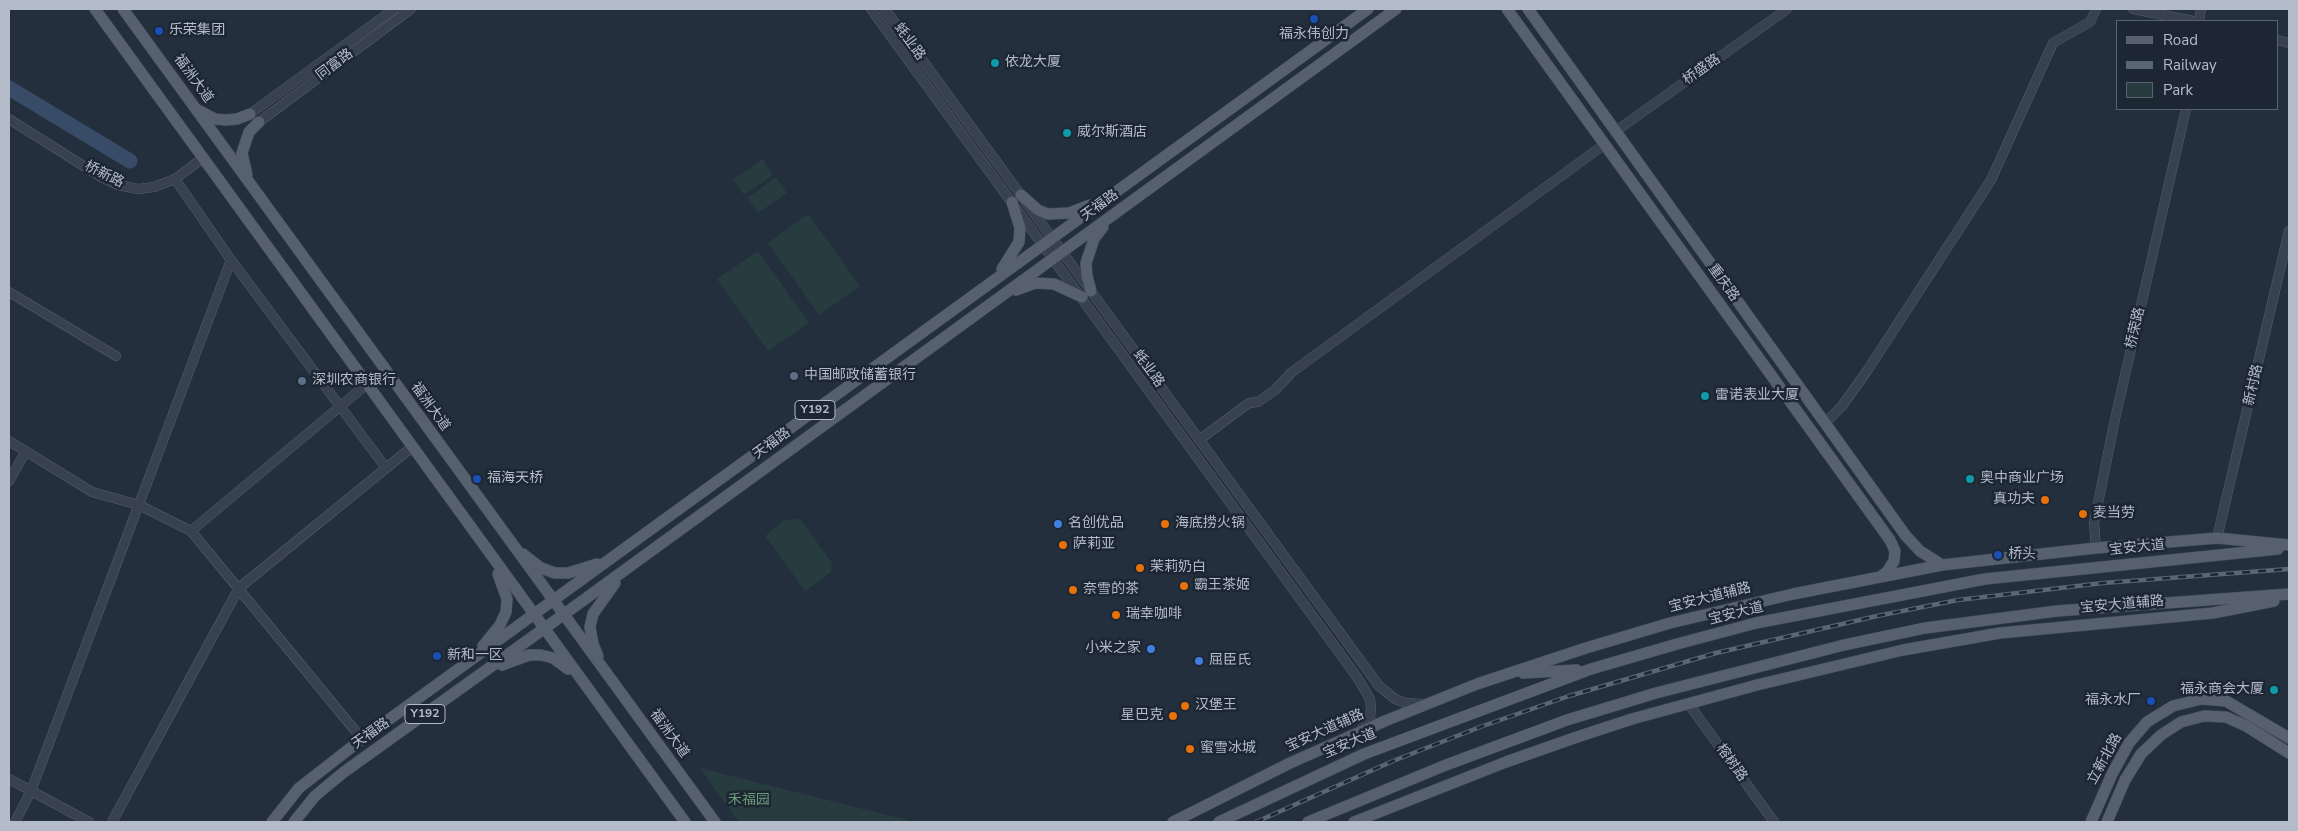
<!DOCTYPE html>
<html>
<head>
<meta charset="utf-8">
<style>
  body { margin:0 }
  #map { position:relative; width:2298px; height:831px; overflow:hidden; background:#242f3e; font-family:"Nunito Sans",sans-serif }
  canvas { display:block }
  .frame { position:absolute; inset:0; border:10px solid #b4bcc9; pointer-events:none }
  .legend { position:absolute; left:2116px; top:20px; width:162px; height:90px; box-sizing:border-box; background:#1d2633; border:1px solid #59626f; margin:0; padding:6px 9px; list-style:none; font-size:15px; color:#b4bcc9 }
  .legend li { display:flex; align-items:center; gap:10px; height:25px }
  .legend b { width:25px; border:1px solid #59626f }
</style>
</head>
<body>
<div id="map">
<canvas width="2298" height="831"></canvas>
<div class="frame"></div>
<ul class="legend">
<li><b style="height:6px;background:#56606e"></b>Road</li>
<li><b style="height:6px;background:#5a6575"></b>Railway</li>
<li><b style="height:14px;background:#263c3f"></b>Park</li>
</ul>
</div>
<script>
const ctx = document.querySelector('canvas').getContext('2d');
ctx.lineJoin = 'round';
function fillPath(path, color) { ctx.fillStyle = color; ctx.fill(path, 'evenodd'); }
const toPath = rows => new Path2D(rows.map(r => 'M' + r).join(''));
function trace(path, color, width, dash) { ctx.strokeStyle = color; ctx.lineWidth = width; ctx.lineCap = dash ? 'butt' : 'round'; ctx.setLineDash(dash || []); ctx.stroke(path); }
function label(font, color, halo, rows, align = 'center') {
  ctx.font = font + ' "Nunito Sans","Noto Sans SC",sans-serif'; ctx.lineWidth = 5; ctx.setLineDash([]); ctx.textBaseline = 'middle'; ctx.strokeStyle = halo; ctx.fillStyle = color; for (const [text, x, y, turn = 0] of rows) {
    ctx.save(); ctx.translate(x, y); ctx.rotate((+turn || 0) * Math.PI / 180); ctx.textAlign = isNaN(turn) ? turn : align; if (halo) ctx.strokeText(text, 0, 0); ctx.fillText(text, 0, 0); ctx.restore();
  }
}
const green = toPath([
  [762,159,773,175,744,195,733,180],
  [776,177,787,193,758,213,747,198],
  [808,214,860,286,819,315,768,243],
  [758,251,809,323,768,351,717,279],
  [800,519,832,563,831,572,805,591,765,536,785,520],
  [700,768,915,822,739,822]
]);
const river = toPath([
  [9,88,130,161]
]);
const minor = toPath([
  [871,9,1357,677,1370,699,1371,708,1370,718,1360,731],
  [885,9,1379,686,1395,699,1406,703,1424,704],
  [2133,9,2193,21],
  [2199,21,2201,9],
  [2277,40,2289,43],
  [250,114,394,9],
  [9,119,101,177,118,185,138,189,154,187,175,179,203,158],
  [259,122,411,9],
  [1616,131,1787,9],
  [175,179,231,260,386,468],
  [9,292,116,356],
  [1825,423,1842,406,1867,371,1991,180,2053,43,2090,22,2096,9],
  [1199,440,1249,403,1258,402,1275,390,1292,372,1605,144],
  [9,441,92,492,139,505,191,531,362,739],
  [9,481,26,451],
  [191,531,367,384],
  [2217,538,2289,231],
  [2096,548,2094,523,2115,419,2186,109],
  [1688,703,1774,822],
  [9,779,89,822],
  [15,822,31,791,231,260],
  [112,822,239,588,412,447]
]);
const major = toPath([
  [95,9,685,822],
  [123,9,715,822],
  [1507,9,1890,540,1895,551,1894,561,1887,572,1881,576],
  [1528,9,1906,536,1920,551,1942,565],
  [198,110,215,119,226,120,237,119,250,114],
  [247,175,242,153,249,132,259,122],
  [1021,195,1038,210,1048,214,1069,213,1090,205],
  [1002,269,1019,242,1020,228,1012,202],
  [1016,290,1035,283,1054,284,1082,297],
  [1091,291,1087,276,1086,263,1094,239,1103,227],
  [523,554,541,568,555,573,568,573,597,564],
  [483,646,500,625,506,612,507,599,498,574],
  [598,656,593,644,590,627,593,614,615,583],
  [502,665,529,655,541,655,553,658,568,669],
  [1523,673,1577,670],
  [272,822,299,788,362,739,1368,9],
  [294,822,315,796,344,772,563,615,1396,9],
  [1173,822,1290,763,1385,721,1477,684,1586,648,1670,623,1793,594,1942,565,2096,548,2217,538,2289,545],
  [1219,822,1364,754,1591,669,1677,644,1756,623,1985,579,2278,549],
  [1308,822,1446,765,1567,720,1656,693,1844,645,1925,628,2057,611,2289,594],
  [1354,822,1506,762,1577,737,1632,719,1757,685,1903,650,2000,633,2213,613,2274,601],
  [2091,822,2112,774,2129,743,2147,722,2173,706,2201,699,2226,701,2289,738],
  [2107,822,2125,780,2141,754,2161,735,2181,722,2204,716,2226,717,2246,726,2289,753]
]);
const rail = toPath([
  [1256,822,1393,761,1480,727,1569,696,1716,653,1877,616,1958,600,2103,583,2289,569]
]);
const markers = [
  [1314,19,5,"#1a4fb4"],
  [159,31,5,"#1a4fb4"],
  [995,63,5,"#0f9aa8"],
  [1067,133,5,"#0f9aa8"],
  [794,376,5,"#5c6f8a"],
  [302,381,5,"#5c6f8a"],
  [1705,396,5,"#0f9aa8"],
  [477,479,5,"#1a4fb4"],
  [1970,479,5,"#0f9aa8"],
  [2045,500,5,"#e8710a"],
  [2083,514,5,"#e8710a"],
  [1058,524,5,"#3f7fe0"],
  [1165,524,5,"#e8710a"],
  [1063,545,5,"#e8710a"],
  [1998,555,5,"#1a4fb4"],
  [1140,568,5,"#e8710a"],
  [1184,586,5,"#e8710a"],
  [1073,590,5,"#e8710a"],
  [1116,615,5,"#e8710a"],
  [1151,649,5,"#3f7fe0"],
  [437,656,5,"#1a4fb4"],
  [1199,661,5,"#3f7fe0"],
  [2274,690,5,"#0f9aa8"],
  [2151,701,5,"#1a4fb4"],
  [1185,706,5,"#e8710a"],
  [1173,716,5,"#e8710a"],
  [1190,749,5,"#e8710a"]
];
const shields = [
  [815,410,40],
  [425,714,40]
];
const shieldNames = [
  ["Y192",815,410],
  ["Y192",425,714]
];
const poiNames = [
  ["乐荣集团",169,31],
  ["福永伟创力",1314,35,"center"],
  ["依龙大厦",1005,63],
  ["威尔斯酒店",1077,133],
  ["中国邮政储蓄银行",804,376],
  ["深圳农商银行",312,381],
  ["雷诺表业大厦",1715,396],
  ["福海天桥",487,479],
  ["奥中商业广场",1980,479],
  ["真功夫",2035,500,"right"],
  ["麦当劳",2093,514],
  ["名创优品",1068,524],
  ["海底捞火锅",1175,524],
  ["萨莉亚",1073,545],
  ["桥头",2008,555],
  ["茉莉奶白",1150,568],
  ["霸王茶姬",1194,586],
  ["奈雪的茶",1083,590],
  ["瑞幸咖啡",1126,615],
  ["小米之家",1141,649,"right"],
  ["新和一区",447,656],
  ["屈臣氏",1209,661],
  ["福永商会大厦",2264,690,"right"],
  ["福永水厂",2141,701,"right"],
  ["汉堡王",1195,706],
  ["星巴克",1163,716,"right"],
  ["蜜雪冰城",1200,749]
];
const streetNames = [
  ["蚝业路",909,42,54],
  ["同富路",335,65,-37],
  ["桥盛路",1702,70,-35],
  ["福洲大道",193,79,54],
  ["桥新路",104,175,26],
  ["天福路",1100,206,-36],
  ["重庆路",1723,283,54],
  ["桥荣路",2136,328,-77],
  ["蚝业路",1148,369,54],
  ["新村路",2254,385,-77],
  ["福洲大道",430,407,54],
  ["天福路",772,444,-36],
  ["宝安大道",2137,548,-6],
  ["宝安大道辅路",1710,598,-14],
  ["宝安大道辅路",2122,605,-5],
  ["宝安大道",1736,614,-14],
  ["宝安大道辅路",1325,731,-24],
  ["天福路",371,734,-35],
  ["福洲大道",669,734,54],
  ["宝安大道",1350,744,-23],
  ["立新北路",2105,759,-61],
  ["榕树路",1731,763,54]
];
const parkNames = [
  ["禾福园",749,801]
];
fillPath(green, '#263c3f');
trace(river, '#394c67', 15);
trace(minor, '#565f6c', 10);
trace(major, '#414a57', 12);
trace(minor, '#38414e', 9);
trace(major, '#56606e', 11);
trace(rail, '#5a6575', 4.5);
trace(rail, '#1d2633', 2.5, [8]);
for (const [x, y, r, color] of markers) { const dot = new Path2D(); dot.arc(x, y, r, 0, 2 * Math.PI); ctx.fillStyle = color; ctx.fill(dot); trace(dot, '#1d2633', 2); }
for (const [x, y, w] of shields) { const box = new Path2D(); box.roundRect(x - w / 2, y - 9.5, w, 19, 4); ctx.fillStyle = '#1d2633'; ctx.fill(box); trace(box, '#b4bcc9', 1); }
label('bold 12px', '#b4bcc9', null, shieldNames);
label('14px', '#b4bcc9', '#1d2633', poiNames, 'left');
label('14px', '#b4bcc9', '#1d2633', streetNames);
label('14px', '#6b9a76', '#1d2633', parkNames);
</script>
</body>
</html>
